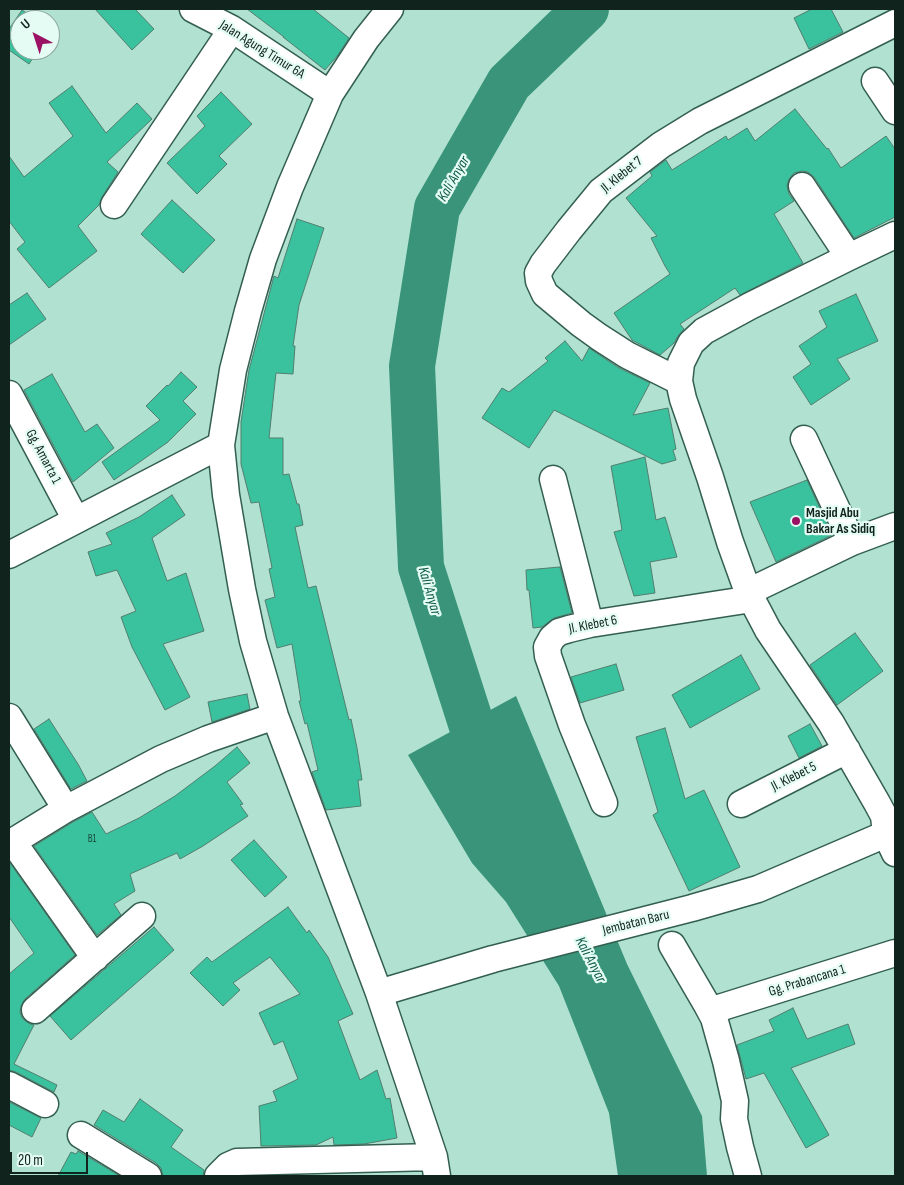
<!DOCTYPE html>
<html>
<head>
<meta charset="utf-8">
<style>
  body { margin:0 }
  #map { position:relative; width:904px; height:1185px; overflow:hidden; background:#b1e1d0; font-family:"Sofia Sans Condensed",sans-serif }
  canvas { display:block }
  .frame { position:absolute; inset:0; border:10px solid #10231d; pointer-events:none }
  .north { position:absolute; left:10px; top:10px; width:50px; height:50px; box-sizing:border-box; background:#e4fcf3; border:1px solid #8fa59d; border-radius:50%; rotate:320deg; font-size:14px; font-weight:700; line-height:20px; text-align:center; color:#10231d }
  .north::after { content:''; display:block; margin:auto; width:18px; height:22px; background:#9b1264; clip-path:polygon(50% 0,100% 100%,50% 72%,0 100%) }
  .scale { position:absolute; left:10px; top:1152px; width:78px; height:22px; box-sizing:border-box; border:2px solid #10231d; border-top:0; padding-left:6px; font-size:15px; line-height:18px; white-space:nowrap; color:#10231d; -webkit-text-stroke:4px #e4fcf3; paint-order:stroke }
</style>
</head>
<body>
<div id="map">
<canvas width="904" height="1185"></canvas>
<div class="frame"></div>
<div class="north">U</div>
<div class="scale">20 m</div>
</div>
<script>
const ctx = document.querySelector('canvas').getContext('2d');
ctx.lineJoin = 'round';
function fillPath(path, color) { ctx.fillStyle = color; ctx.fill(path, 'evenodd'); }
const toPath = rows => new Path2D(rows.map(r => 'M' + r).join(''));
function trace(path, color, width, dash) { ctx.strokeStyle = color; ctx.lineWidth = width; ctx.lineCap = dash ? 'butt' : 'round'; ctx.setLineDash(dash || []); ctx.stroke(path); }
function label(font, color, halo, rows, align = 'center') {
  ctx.font = font + ' "Sofia Sans Condensed",sans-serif'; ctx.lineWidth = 4.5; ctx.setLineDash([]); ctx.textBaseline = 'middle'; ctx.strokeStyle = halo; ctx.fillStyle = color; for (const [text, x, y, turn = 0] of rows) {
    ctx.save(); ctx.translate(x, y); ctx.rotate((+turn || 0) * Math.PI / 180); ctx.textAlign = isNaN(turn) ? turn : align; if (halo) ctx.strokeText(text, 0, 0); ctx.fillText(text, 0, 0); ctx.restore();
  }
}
const water = toPath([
  [516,696,627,964,702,1116,707,1176,618,1176,609,1113,559,986,506,902,472,863,408,755]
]);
const river = toPath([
  [495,778,477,742,421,567,412,366,437,208,509,83,586,9]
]);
const building = toPath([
  [95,9,135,9,154,29,132,50,95,9],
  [247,9,313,9,349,38,338,55,325,70,283,37,284,37,247,9],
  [812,9,831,9,843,32,809,49,794,18,812,9],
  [22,10,37,20,20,20,20,50,38,50,29,64,9,50,9,29,22,10],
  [72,86,106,133,137,103,152,119,107,162,118,172,102,197,99,205,78,226,97,251,49,288,17,249,25,242,9,221,9,156,24,177,73,136,49,103,72,86],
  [221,92,252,124,219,156,227,164,197,194,167,163,205,126,197,116,221,92],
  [795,109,827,149,828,148,841,168,886,136,895,149,895,217,854,238,814,177,808,172,802,171,794,173,789,179,787,186,789,194,794,201,774,214,803,263,740,295,735,288,680,324,684,329,678,336,674,343,660,355,632,340,614,313,670,274,665,266,651,238,657,236,626,198,652,176,650,172,666,160,672,170,726,136,728,140,747,128,755,141,795,109],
  [172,200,215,240,183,273,141,234,172,200],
  [297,219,324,228,299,305,293,346,295,346,293,374,276,373,269,438,283,438,283,475,289,474,297,504,299,504,303,525,295,527,308,588,316,586,349,720,351,719,357,748,362,780,358,780,361,806,326,810,312,772,318,770,307,723,305,724,299,701,301,701,292,644,277,648,265,600,275,597,269,569,272,568,259,502,251,503,241,464,241,422,249,370,274,276,278,278,297,219],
  [27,293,46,319,9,345,9,305,27,293],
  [856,294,878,341,837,359,850,379,811,405,793,377,811,364,799,346,827,327,819,311,856,294],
  [565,341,582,361,589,348,619,368,650,383,633,415,668,408,676,449,673,450,676,460,662,464,554,410,529,448,482,418,502,388,509,392,548,361,545,358,565,341],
  [181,372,197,387,183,401,196,414,168,442,114,480,102,462,160,420,146,406,167,385,168,386,181,372],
  [52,374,85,432,97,424,114,448,73,482,24,390,52,374],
  [645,457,656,520,665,517,677,557,650,562,655,593,634,596,614,532,622,530,611,466,645,457],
  [807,480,832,535,776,562,750,502,807,480],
  [172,495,185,515,152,538,167,581,186,573,204,631,163,644,190,697,165,710,132,647,121,617,136,611,117,570,96,576,88,552,112,544,106,533,139,517,172,495],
  [560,567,572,613,554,618,542,627,533,628,529,590,527,590,526,570,560,567],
  [855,633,883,671,837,705,810,665,855,633],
  [741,655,760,689,690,728,672,695,741,655],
  [616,664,624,690,580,703,571,677,616,664],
  [247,694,250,709,212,722,208,702,247,694],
  [49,719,78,764,87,781,71,789,34,729,49,719],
  [810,724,822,746,799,758,788,736,810,724],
  [665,728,685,799,704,790,740,867,689,891,653,815,658,812,636,737,665,728],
  [237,747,250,763,227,782,243,804,240,805,248,816,203,846,180,859,177,853,130,874,135,891,114,904,121,915,97,935,34,846,73,822,92,812,106,834,139,818,175,796,215,766,237,747],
  [254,840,287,877,265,897,231,860,254,840],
  [10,863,75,955,25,999,21,1006,20,1013,23,1019,30,1024,34,1025,14,1064,57,1085,54,1092,16,1072,9,1070,9,974,34,953,9,917,10,863],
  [288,907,307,933,309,930,328,957,353,1014,338,1021,360,1080,377,1070,386,1099,390,1098,397,1138,364,1144,334,1145,333,1137,316,1145,261,1146,259,1106,277,1101,273,1091,298,1079,283,1041,274,1045,259,1013,300,994,270,957,233,983,240,990,223,1006,190,973,207,957,212,962,288,907],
  [154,927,174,950,71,1040,50,1016,154,927],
  [793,1008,807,1039,848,1024,855,1044,791,1068,829,1135,806,1148,764,1073,746,1079,737,1045,774,1031,769,1020,793,1008],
  [140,1099,183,1130,171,1147,204,1170,203,1176,163,1176,161,1168,156,1163,94,1125,103,1110,124,1122,140,1099],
  [9,1102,41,1118,32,1137,9,1125,9,1102],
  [78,1151,120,1176,58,1176,71,1152,76,1154,78,1151]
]);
const minor = toPath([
  [193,9,232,29,330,94],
  [390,9,366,39,330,94,290,187,263,259,248,311,233,370,221,445,226,495,242,589,253,641,275,716,379,993,434,1157,437,1176],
  [875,81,895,111],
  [802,186,849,257],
  [114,205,232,29],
  [895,235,849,257,750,306,704,331,691,343,681,363,679,381,683,399,710,477,730,542,748,592,768,630,831,723,877,803,884,816,886,834,895,853],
  [679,381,627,355,599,337,581,324,545,294,539,281,538,273,543,264,569,230,601,191,661,145,700,121,895,23],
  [9,394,76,520],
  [804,439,852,542],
  [553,479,590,624],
  [9,555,221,445],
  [748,592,852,542,895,526],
  [9,717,66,809],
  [604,803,572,725,548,656,547,647,552,638,559,632,569,629,590,624,752,599],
  [741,804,847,750],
  [13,842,95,958],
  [9,844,66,809,161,759,208,739,275,716],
  [672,945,707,1005,714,1018,726,1061,735,1101,734,1119,740,1147,748,1176],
  [379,993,493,959,692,908,758,889,886,834],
  [719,1008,895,953],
  [35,1010,142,916],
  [9,1085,45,1104],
  [81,1135,148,1176],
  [218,1176,228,1166,237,1162,434,1157]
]);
const markers = [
  [796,521,5,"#9b1264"]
];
const numberNames = [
  ["B1",92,839]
];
const streetNames = [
  ["Jalan Agung Timur 6A",262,50,32],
  ["Jl. Klebet 7",622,175,-39],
  ["Gg. Amarta 1",43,457,62],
  ["Jl. Klebet 6",593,625,-11],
  ["Jl. Klebet 5",794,777,-27],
  ["Jembatan Baru",636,923,-14],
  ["Gg. Prabancana 1",807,981,-17]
];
const poiNames = [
  ["Masjid Abu",806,513],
  ["Bakar As Sidiq",806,529]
];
const waterNames = [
  ["Kali Anyar",454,179,-60],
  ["Kali Anyar",429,591,74],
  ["Kali Anyar",590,960,62]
];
fillPath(water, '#39947a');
trace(river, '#39947a', 46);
fillPath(building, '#3ac29e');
trace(building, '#517e6f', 1);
trace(minor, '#335f51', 29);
trace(minor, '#fff', 26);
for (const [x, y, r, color] of markers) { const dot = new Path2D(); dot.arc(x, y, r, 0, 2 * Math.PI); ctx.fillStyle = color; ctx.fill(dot); trace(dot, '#e4fcf3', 2); }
label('11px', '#1a4b3d', null, numberNames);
label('14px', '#10231d', '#e4fcf3', streetNames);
label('bold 14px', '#10231d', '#e4fcf3', poiNames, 'left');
label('italic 15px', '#105947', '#e4fcf3', waterNames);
</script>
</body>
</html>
